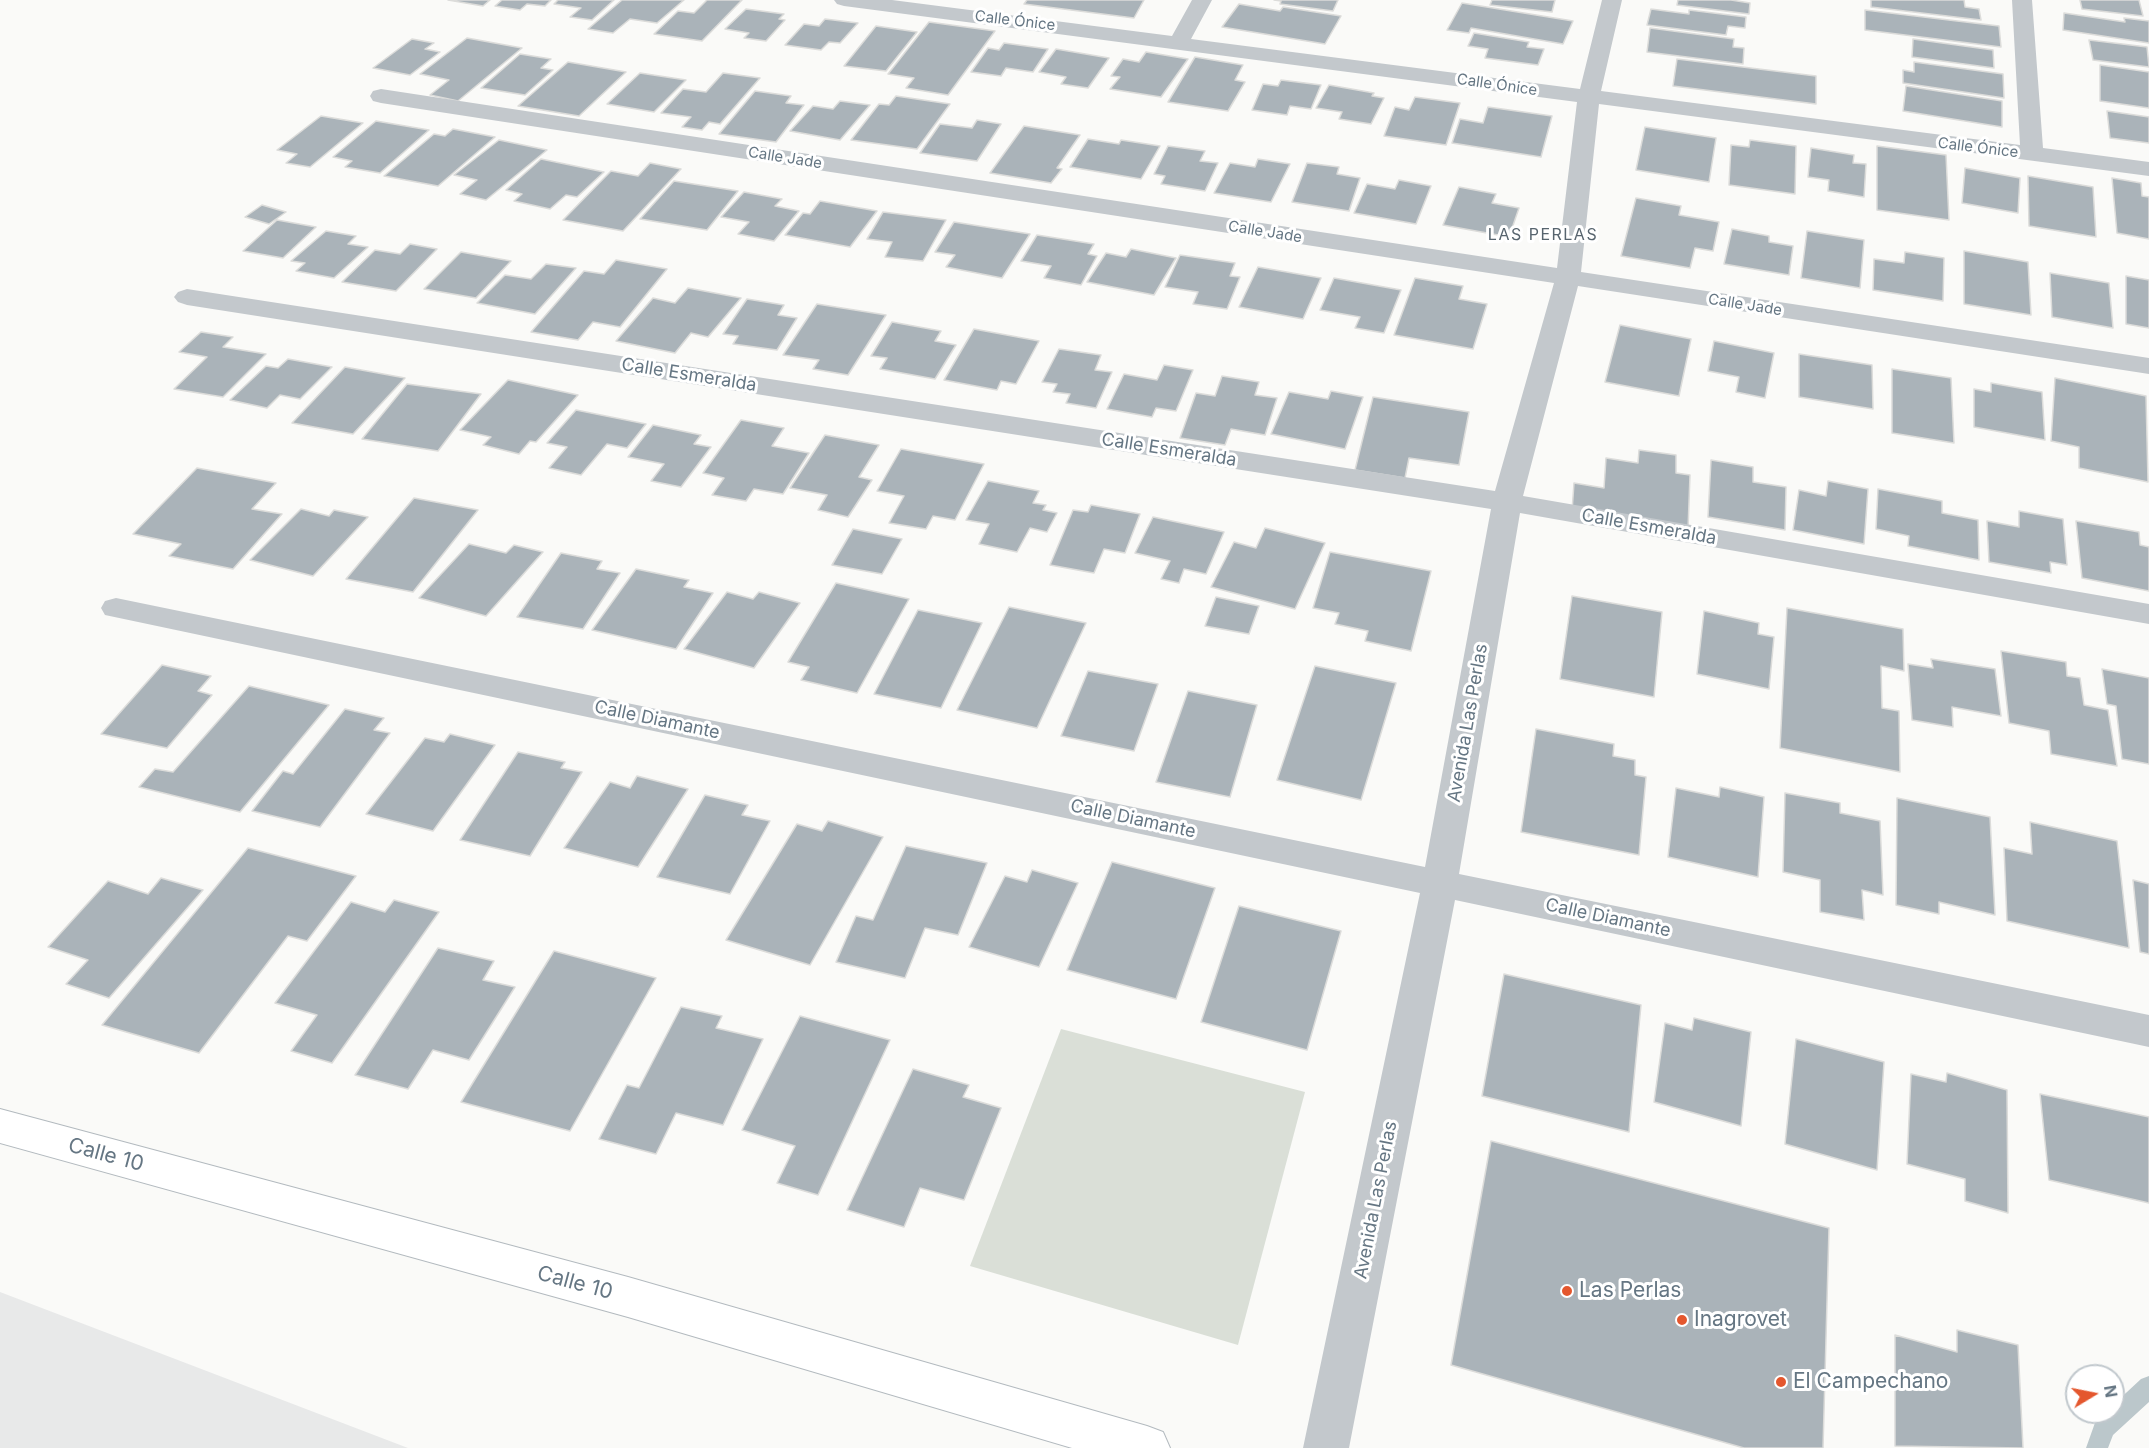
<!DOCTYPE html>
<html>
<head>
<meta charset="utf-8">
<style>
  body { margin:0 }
  #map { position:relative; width:2149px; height:1448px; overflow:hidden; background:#fafaf8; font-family:Inter,sans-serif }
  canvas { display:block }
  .north { position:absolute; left:2065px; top:1364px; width:60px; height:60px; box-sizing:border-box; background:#fff; border:2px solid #c1c8cd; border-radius:50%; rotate:80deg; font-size:16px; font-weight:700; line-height:24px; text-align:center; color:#657683 }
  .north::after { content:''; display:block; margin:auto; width:21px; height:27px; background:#e4572e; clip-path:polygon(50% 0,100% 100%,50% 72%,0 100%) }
</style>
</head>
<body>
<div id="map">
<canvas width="2149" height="1448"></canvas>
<div class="north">N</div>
</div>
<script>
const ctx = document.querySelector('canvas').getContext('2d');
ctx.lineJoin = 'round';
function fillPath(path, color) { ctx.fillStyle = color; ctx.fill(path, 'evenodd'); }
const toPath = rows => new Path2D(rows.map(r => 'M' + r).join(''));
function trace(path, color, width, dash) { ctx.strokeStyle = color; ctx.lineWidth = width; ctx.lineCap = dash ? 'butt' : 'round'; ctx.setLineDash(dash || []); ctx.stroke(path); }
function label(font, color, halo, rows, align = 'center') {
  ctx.font = font + ' Inter,sans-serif'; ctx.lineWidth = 6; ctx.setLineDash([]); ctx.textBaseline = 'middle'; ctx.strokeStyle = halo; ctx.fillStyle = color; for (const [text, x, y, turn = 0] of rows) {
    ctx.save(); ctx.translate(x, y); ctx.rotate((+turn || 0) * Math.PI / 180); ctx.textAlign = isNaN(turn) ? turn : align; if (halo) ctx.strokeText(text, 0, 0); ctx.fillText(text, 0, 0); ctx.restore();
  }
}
const built = toPath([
  [0,1292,408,1448,0,1448]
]);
const green = toPath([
  [1061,1029,1305,1092,1238,1345,970,1266]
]);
const stream = toPath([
  [2149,1376,2149,1402,2113,1435,2108,1448,2086,1448,2096,1420,2105,1412,2113,1412,2113,1405,2141,1379,2149,1376]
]);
const building = toPath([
  [448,0,490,0,483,6,448,0],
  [502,0,551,0,545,6,527,4,520,10,495,6,502,0],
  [558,0,614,0,592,20,570,17,581,8,554,4,558,0],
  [622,0,684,0,657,23,630,19,613,33,588,29,622,0],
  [707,0,742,0,702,41,654,34,678,11,694,13,707,0],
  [1027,0,1144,0,1134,18,1024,4,1027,0],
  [1274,0,1338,0,1333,11,1280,4,1281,1,1274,0],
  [1492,0,1555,0,1552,12,1490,5,1492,0],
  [1678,0,1731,0,1750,3,1749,14,1677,5,1678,0],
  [1871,0,1964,0,1965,7,1979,9,1981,20,1871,7,1871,0],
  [2080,0,2139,0,2143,16,2082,9,2080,0],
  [1462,3,1573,21,1563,44,1471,28,1469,33,1447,30,1462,3],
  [1239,4,1280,11,1283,7,1341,16,1325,44,1222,27,1239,4],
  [746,9,784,14,779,19,785,20,766,41,744,38,749,33,725,29,746,9],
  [1651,9,1689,14,1689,10,1746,17,1745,28,1728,26,1726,35,1647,25,1651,9],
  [1865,10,1999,26,2001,47,1865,30,1865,10],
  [2064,13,2125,22,2124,18,2149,21,2149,43,2063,30,2064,13],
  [825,19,858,23,840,43,829,42,821,50,785,45,804,24,819,26,825,19],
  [929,22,995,31,948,95,906,88,914,78,888,74,929,22],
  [876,26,917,32,886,71,844,66,876,26],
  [1650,28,1734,39,1733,47,1744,48,1743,64,1647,52,1650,28],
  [1474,33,1529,42,1527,47,1544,49,1538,65,1485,58,1488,49,1468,46,1474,33],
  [467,38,522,48,458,101,430,95,449,80,420,74,467,38],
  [412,39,434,43,425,49,440,52,410,75,373,68,412,39],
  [1913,39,1993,50,1994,68,1912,57,1913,39],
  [2089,40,2147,47,2149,67,2093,60,2089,40],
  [1004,43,1048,49,1033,72,1006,68,1001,76,971,72,988,48,999,50,1004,43],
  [1056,49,1109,58,1088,88,1061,84,1066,77,1039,72,1056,49],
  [1146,52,1188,59,1161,97,1110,89,1120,77,1111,76,1123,59,1139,62,1146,52],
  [520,54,551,59,541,68,553,70,525,95,481,88,520,54],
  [1195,57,1243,65,1235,80,1245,82,1228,111,1168,102,1195,57],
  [1677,59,1816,76,1816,104,1673,86,1677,59],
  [568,62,626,72,579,116,518,106,568,62],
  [1914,62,2003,74,2004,98,1903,83,1903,70,1914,72,1914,62],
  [2100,65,2149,72,2149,108,2100,101,2100,65],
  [640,73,686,80,654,112,607,104,640,73],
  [723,73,760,78,720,124,709,122,702,130,682,127,691,117,661,113,683,89,706,92,723,73],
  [1281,80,1321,85,1311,109,1290,106,1287,115,1252,110,1263,84,1278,86,1281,80],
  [1329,85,1374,93,1372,96,1384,98,1371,124,1339,119,1342,112,1316,108,1329,85],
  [1906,86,2002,101,2002,127,1903,111,1906,86],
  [755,91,791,96,786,103,804,105,776,142,719,134,755,91],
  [896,96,950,104,917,149,851,140,879,104,889,105,896,96],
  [1415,97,1460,103,1446,145,1384,136,1395,107,1409,110,1415,97],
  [840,101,870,105,840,140,790,131,813,106,833,109,840,101],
  [1488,107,1552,116,1541,157,1452,143,1460,119,1483,123,1488,107],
  [2107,111,2149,117,2149,143,2110,138,2107,111],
  [321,116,363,123,310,167,286,163,297,154,277,150,321,116],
  [977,120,1001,124,977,161,920,153,940,124,972,128,977,120],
  [376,121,429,130,380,173,345,167,352,161,333,157,376,121],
  [1024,126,1080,135,1057,168,1062,169,1051,183,990,173,1024,126],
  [1645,127,1716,138,1709,182,1636,170,1645,127],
  [453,129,495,137,438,186,384,176,434,134,445,136,453,129],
  [1088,139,1119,144,1121,140,1160,146,1141,179,1070,167,1088,139],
  [499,140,547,150,486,200,460,194,477,180,454,175,499,140],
  [1750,140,1796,146,1795,194,1729,185,1731,145,1749,147,1750,140],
  [1168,146,1205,151,1200,161,1218,163,1205,191,1161,184,1165,176,1154,174,1168,146],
  [1877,146,1946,155,1949,220,1877,210,1877,146],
  [1811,148,1854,155,1853,163,1866,164,1864,197,1828,191,1829,180,1808,177,1811,148],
  [541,159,604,172,577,197,566,195,550,209,514,201,522,194,506,190,541,159],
  [1258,159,1290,164,1271,202,1214,193,1230,163,1255,167,1258,159],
  [650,163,681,169,623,231,563,220,611,171,638,176,650,163],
  [1307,163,1339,167,1337,174,1360,178,1349,211,1292,202,1307,163],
  [1965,168,2020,178,2018,213,1962,203,1965,168],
  [2028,176,2093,187,2096,237,2029,226,2028,176],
  [2112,178,2141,183,2142,196,2149,197,2149,239,2117,233,2112,178],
  [1399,180,1431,186,1416,224,1354,213,1367,184,1395,189,1399,180],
  [674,181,738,191,707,230,640,219,674,181],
  [1459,187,1496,194,1492,203,1519,208,1509,237,1443,225,1459,187],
  [744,192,782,199,775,206,799,211,774,241,738,234,749,222,721,217,744,192],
  [1636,198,1681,206,1679,215,1719,222,1713,251,1695,248,1690,268,1621,256,1636,198],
  [820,201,877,211,850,247,785,235,803,213,810,214,820,201],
  [262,205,286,212,269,224,245,217,262,205],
  [883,212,946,220,923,261,885,257,892,242,867,239,883,212],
  [277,220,316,227,283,258,243,251,277,220],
  [954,222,1030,234,1002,278,946,267,955,255,935,252,954,222],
  [1732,229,1769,236,1769,242,1793,246,1789,275,1724,264,1732,229],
  [326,231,356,236,348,244,368,247,334,278,296,271,305,263,291,261,326,231],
  [1807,231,1864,240,1860,288,1801,278,1807,231],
  [1037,235,1094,244,1088,254,1097,256,1081,285,1044,278,1051,266,1021,261,1037,235],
  [410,244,437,249,396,291,342,282,375,250,400,254,410,244],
  [1131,249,1176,258,1154,295,1087,282,1106,253,1126,257,1131,249],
  [1964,251,2028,262,2031,315,1964,304,1964,251],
  [461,252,511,261,476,298,424,289,461,252],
  [1905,252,1944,258,1943,301,1873,290,1874,259,1904,263,1905,252],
  [1180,255,1235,263,1230,276,1240,277,1227,309,1193,304,1198,292,1165,287,1180,255],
  [616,260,667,269,620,327,593,322,578,340,531,332,584,271,604,274,616,260],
  [546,264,576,268,535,314,477,303,505,275,531,279,546,264],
  [1258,267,1321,278,1303,319,1239,307,1258,267],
  [2050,273,2109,283,2113,328,2052,317,2050,273],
  [2126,276,2149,280,2149,328,2126,324,2126,276],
  [1334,278,1401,290,1384,333,1355,328,1360,317,1320,310,1334,278],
  [1415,278,1463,286,1459,299,1487,304,1473,349,1394,335,1415,278],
  [688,288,741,298,708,337,691,333,675,353,616,341,653,298,675,303,688,288],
  [747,299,784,305,778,315,797,318,777,350,733,344,738,336,723,334,747,299],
  [817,304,886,315,848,375,813,369,819,360,783,355,817,304],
  [892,322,941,331,935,341,956,345,935,379,880,369,887,358,871,356,892,322],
  [1620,325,1691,339,1679,396,1605,382,1620,325],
  [974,329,1039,341,1016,384,1001,381,997,390,944,380,974,329],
  [201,332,233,337,223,347,266,354,223,397,174,389,207,357,179,352,201,332],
  [1714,341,1774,353,1765,398,1736,392,1739,377,1708,371,1714,341],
  [1059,349,1101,355,1095,370,1112,372,1096,408,1066,403,1070,394,1053,392,1057,384,1042,382,1059,349],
  [1799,354,1872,365,1873,409,1799,397,1799,354],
  [288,359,332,367,300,399,280,395,267,408,230,400,266,366,278,368,288,359],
  [1164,365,1193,370,1176,411,1156,408,1152,417,1107,409,1124,374,1157,380,1164,365],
  [345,367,405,378,353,434,292,423,345,367],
  [1892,369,1951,378,1954,443,1892,433,1892,369],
  [1222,376,1259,382,1255,395,1277,398,1265,435,1231,429,1225,445,1180,438,1196,393,1215,396,1222,376],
  [2055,378,2146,396,2148,482,2079,468,2079,447,2051,441,2055,378],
  [508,380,578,395,536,442,530,441,519,454,483,445,491,437,460,430,508,380],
  [1991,383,2042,392,2045,440,1974,427,1974,389,1991,392,1991,383],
  [407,384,481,394,438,451,362,439,407,384],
  [1331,391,1363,397,1345,449,1271,434,1289,392,1328,399,1331,391],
  [1373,397,1469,412,1459,465,1409,458,1405,478,1355,470,1373,397],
  [576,410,646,424,627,448,607,444,581,475,549,468,567,447,547,443,576,410],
  [741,420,784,428,772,446,809,453,783,494,754,489,746,501,712,495,724,478,703,473,741,420],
  [653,425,701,435,694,444,711,447,681,487,651,481,664,464,628,457,653,425],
  [825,435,879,445,859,477,872,480,848,517,818,510,827,495,790,488,825,435],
  [901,449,984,464,955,520,933,516,926,529,889,523,904,496,877,491,901,449],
  [1639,450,1676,455,1676,473,1690,475,1688,529,1572,511,1574,483,1604,488,1606,458,1638,463,1639,450],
  [1711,460,1753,467,1753,482,1786,487,1785,530,1708,517,1711,460],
  [197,468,276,483,252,509,282,514,233,569,169,556,181,544,133,534,197,468],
  [988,481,1039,491,1033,503,1046,505,1043,510,1057,513,1047,532,1030,528,1017,552,979,544,989,524,966,520,988,481],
  [1828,481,1868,489,1864,544,1793,530,1799,490,1826,496,1828,481],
  [1878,489,1942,501,1942,513,1978,520,1979,560,1908,546,1909,536,1876,529,1878,489],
  [414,498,478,510,413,592,346,579,414,498],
  [1091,505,1140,514,1125,553,1104,549,1094,573,1050,565,1073,510,1088,512,1091,505],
  [301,509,329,516,334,510,368,517,313,576,250,560,301,509],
  [2019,511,2063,519,2067,565,2050,562,2051,573,1989,562,1987,521,2019,527,2019,511],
  [1153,517,1224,532,1206,574,1184,569,1179,583,1161,579,1170,561,1135,553,1153,517],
  [2076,521,2139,532,2140,545,2149,547,2149,591,2082,578,2076,521],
  [1265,528,1325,543,1295,609,1211,587,1234,542,1256,548,1265,528],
  [853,529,902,539,882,574,832,565,853,529],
  [469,544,506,553,514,545,543,552,486,616,419,598,469,544],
  [1330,552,1431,571,1411,651,1365,641,1368,631,1335,624,1339,613,1313,608,1330,552],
  [561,553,602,561,597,569,620,573,583,629,517,617,561,553],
  [636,569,689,580,684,587,713,593,676,649,592,630,636,569],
  [836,583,909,599,857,693,801,680,809,667,788,662,836,583],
  [727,592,753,599,759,592,800,603,754,668,684,649,727,592],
  [1572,596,1662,612,1654,697,1560,679,1572,596],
  [1216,597,1259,606,1249,634,1205,626,1216,597],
  [1009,607,1086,623,1037,728,957,710,1009,607],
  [1787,608,1903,629,1904,671,1881,666,1882,708,1899,711,1900,772,1780,748,1787,608],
  [918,610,982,623,941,708,874,694,918,610],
  [1704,611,1759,623,1758,634,1774,637,1769,689,1697,674,1704,611],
  [2001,651,2066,662,2067,676,2080,678,2084,705,2108,710,2117,766,2051,754,2049,731,2009,723,2001,651],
  [1931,659,1995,669,2001,716,1952,707,1953,727,1912,720,1908,664,1933,668,1931,659],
  [162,665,211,676,198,691,212,695,167,748,101,734,162,665],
  [1315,666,1396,683,1361,800,1277,780,1315,666],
  [2102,669,2149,678,2149,764,2122,759,2116,706,2107,704,2102,669],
  [1088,671,1158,684,1134,751,1061,736,1088,671],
  [249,686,329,705,240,812,139,787,155,769,173,772,249,686],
  [1188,691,1257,705,1230,797,1156,782,1188,691],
  [345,709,384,718,374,730,390,733,320,827,252,811,283,771,293,774,345,709],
  [1536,729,1614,744,1613,756,1635,760,1635,775,1646,777,1639,855,1521,832,1536,729],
  [450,734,495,745,433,831,366,814,425,738,444,742,450,734],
  [518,752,565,762,561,768,582,772,530,856,460,840,518,752],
  [637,776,688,789,638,867,564,848,610,782,630,788,637,776],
  [1720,787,1764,797,1758,877,1668,857,1676,788,1719,797,1720,787],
  [1785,793,1840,803,1840,813,1880,821,1883,895,1862,890,1864,920,1820,912,1820,880,1783,872,1785,793],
  [705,795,748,805,742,815,770,821,730,894,657,877,705,795],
  [1897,798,1990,817,1995,915,1939,902,1939,914,1896,905,1897,798],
  [828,821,883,837,810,965,726,940,797,824,822,831,828,821],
  [2030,822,2117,841,2129,948,2007,921,2004,848,2032,854,2030,822],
  [906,846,987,863,958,935,925,928,905,978,836,962,856,916,873,920,906,846],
  [248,848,356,876,307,941,288,936,199,1053,102,1025,248,848],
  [1112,862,1215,888,1176,999,1067,970,1112,862],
  [1032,870,1078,883,1039,967,969,947,1005,876,1027,882,1032,870],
  [161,878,203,890,109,998,66,984,88,960,48,947,108,881,148,894,161,878],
  [2133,880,2149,884,2149,954,2140,952,2133,880],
  [394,900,439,912,332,1063,291,1051,317,1015,275,1003,351,902,385,912,394,900],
  [1239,906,1341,931,1307,1050,1201,1022,1239,906],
  [438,948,494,961,483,980,515,987,469,1060,433,1050,408,1089,355,1075,438,948],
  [554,951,656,978,570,1131,461,1102,554,951],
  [1504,974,1641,1005,1629,1132,1482,1096,1504,974],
  [681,1007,722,1016,716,1028,763,1039,723,1125,676,1113,656,1154,599,1139,627,1085,639,1088,681,1007],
  [800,1016,890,1040,818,1195,777,1183,795,1146,742,1130,800,1016],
  [1694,1018,1751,1032,1741,1126,1654,1102,1665,1023,1692,1030,1694,1018],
  [1796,1039,1884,1062,1877,1170,1785,1144,1796,1039],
  [913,1069,969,1085,963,1097,1001,1108,964,1200,920,1188,904,1227,847,1210,913,1069],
  [1947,1073,2007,1090,2008,1213,1965,1201,1965,1179,1907,1164,1911,1074,1946,1082,1947,1073],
  [2040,1094,2149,1117,2149,1203,2049,1180,2040,1094],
  [1491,1141,1829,1228,1823,1448,1744,1448,1451,1365,1491,1141],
  [1957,1330,2018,1345,2023,1448,1895,1446,1895,1335,1957,1352,1957,1330]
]);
const street = toPath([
  [834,0,892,0,1172,36,1192,0,1212,0,1191,39,1580,89,1602,0,1622,0,1601,91,2020,145,2012,0,2032,0,2043,148,2149,162,2149,176,1599,104,1581,272,2149,358,2149,374,1578,286,1523,496,2149,604,2149,624,1520,513,1459,874,2149,1015,2149,1047,1455,900,1349,1448,1303,1448,1420,893,105,615,101,608,105,601,116,598,1425,867,1491,509,187,305,178,302,174,297,178,292,187,289,1495,491,1554,283,381,103,373,101,370,96,373,91,381,89,1557,268,1577,102,844,6,837,4,834,0]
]);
const secondary = toPath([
  [0,1109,628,1277,1147,1426,1163,1432,1170,1448,1072,1448,628,1317,0,1143,0,1109]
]);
const markers = [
  [1567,1291,6,"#e4572e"],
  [1682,1320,6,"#e4572e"],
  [1781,1382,6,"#e4572e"]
];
const farStreetnames = [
  ["Calle Ónice",1015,21,7],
  ["Calle Ónice",1497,85,8],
  ["Calle Ónice",1978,148,7],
  ["Calle Jade",785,158,9],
  ["Calle Jade",1265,232,9],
  ["Calle Jade",1745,305,9]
];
const farNeighbourhoodnames = [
  ["LAS PERLAS",1543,235]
];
const streetNames = [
  ["Calle Esmeralda",689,375,9],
  ["Calle Esmeralda",1169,450,9],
  ["Calle Esmeralda",1649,527,10],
  ["Calle Diamante",657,720,12],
  ["Avenida Las Perlas",1468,723,-80],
  ["Calle Diamante",1133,819,12],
  ["Calle Diamante",1608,918,12],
  ["Avenida Las Perlas",1376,1200,-79]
];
const nearStreetnames = [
  ["Calle 10",106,1155,15],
  ["Calle 10",575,1283,15]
];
const nearPoinames = [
  ["Las Perlas",1579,1291],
  ["Inagrovet",1694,1320],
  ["El Campechano",1793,1382]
];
fillPath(built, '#e8e9e9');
fillPath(green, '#dadfd7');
fillPath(stream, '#bbc7cb');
fillPath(building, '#aab3b9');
trace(building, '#dcdcda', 1.5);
trace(secondary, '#b3babf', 2);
fillPath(street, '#c3c8cc');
fillPath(secondary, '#fff');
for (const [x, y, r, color] of markers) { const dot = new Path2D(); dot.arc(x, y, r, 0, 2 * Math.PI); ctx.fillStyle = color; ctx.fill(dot); trace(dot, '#fff', 2); }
label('15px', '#657683', '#fff', farStreetnames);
ctx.letterSpacing = '1.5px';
label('16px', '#57646e', '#fff', farNeighbourhoodnames);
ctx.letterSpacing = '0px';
label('18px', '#657683', '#fff', streetNames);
label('21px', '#657683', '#fff', nearStreetnames);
label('21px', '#657683', '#fff', nearPoinames, 'left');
</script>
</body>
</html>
